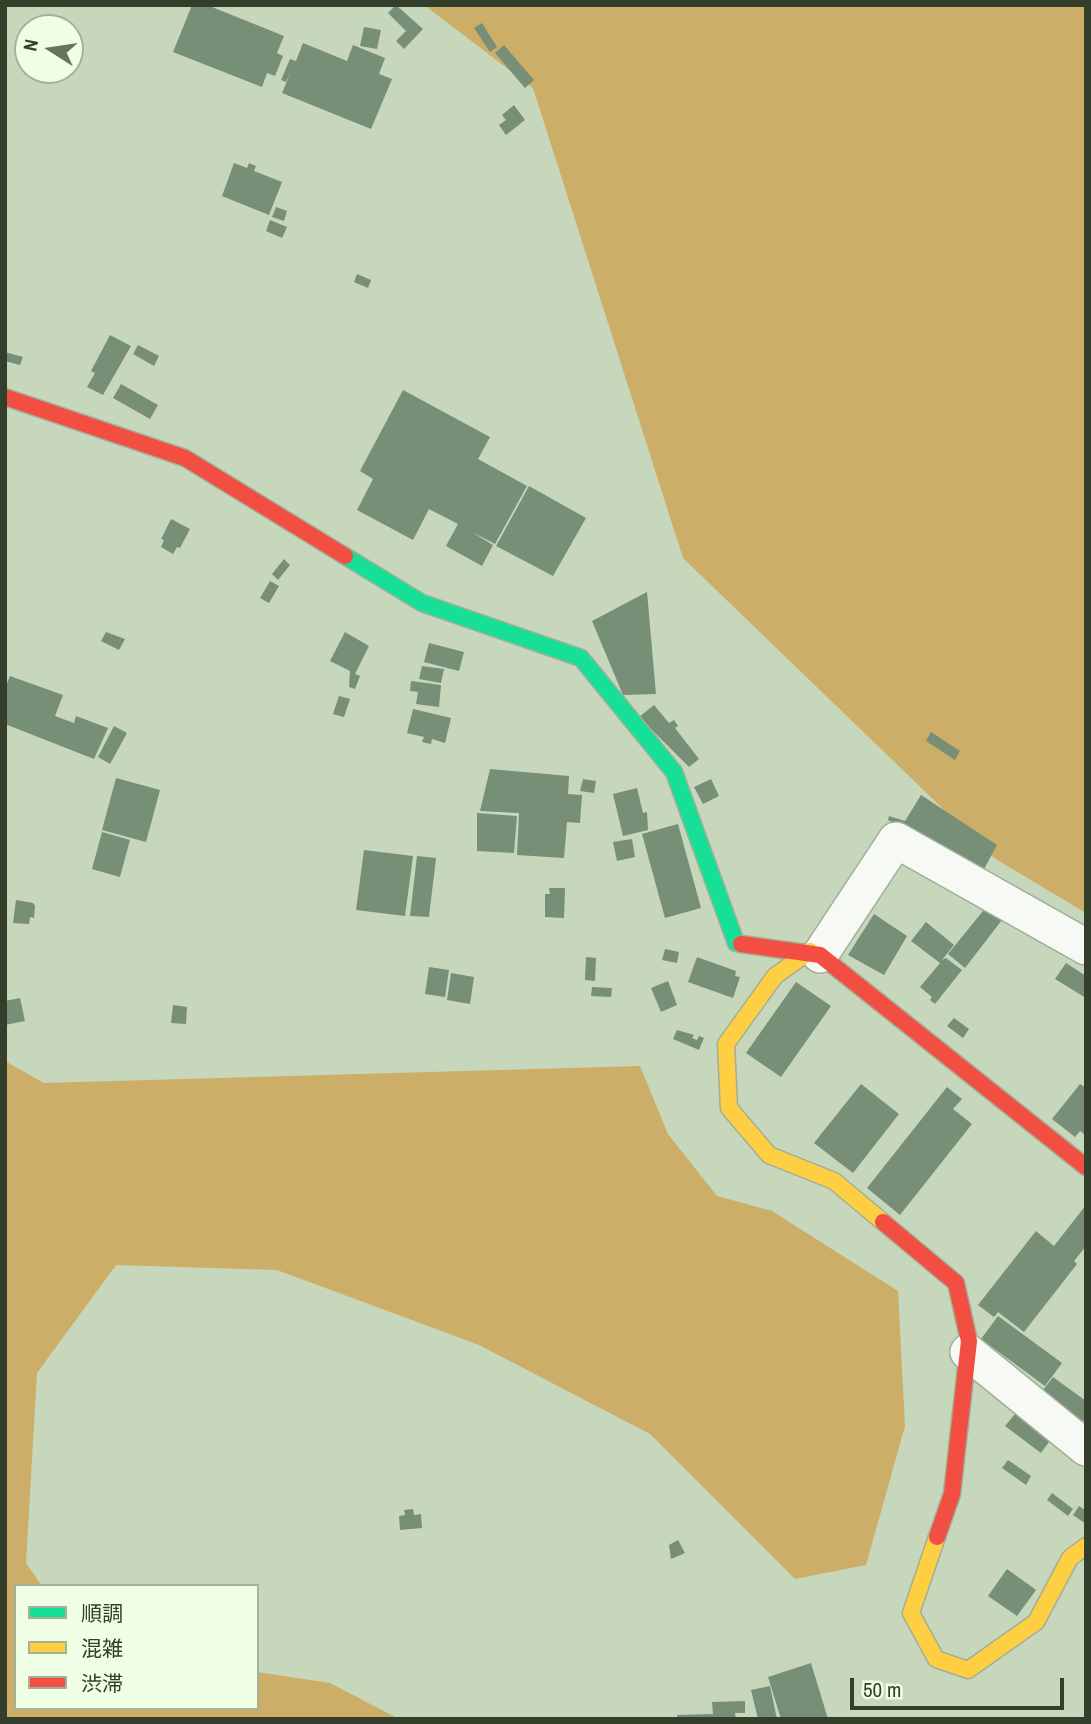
<!DOCTYPE html>
<html>
<head>
<meta charset="utf-8">
<style>
  body { margin:0 }
  #map { position:relative; width:1091px; height:1724px; overflow:hidden; background:#c7d7bb; font-family:"Archivo Narrow","Noto Sans JP",sans-serif }
  canvas { display:block }
  .frame { position:absolute; inset:0; border:7px solid #343f2b; pointer-events:none }
  .legend { position:absolute; left:14px; top:1584px; width:245px; height:126px; box-sizing:border-box; background:#effee4; border:2px solid #a4b29a; margin:0; padding:9px 12px; list-style:none; font-size:21px; color:#343f2b }
  .legend li { display:flex; align-items:center; gap:14px; height:35px }
  .legend b { width:35px; border:2px solid #a4b29a }
  .north { position:absolute; left:14px; top:14px; width:70px; height:70px; box-sizing:border-box; background:#effee4; border:2px solid #a4b29a; border-radius:50%; rotate:282deg; font-size:19px; font-weight:700; line-height:28px; text-align:center; color:#343f2b }
  .north::after { content:''; display:block; margin:auto; width:24px; height:32px; background:#67745d; clip-path:polygon(50% 0,100% 100%,50% 72%,0 100%) }
  .scale { position:absolute; left:850px; top:1678px; width:214px; height:32px; box-sizing:border-box; border:4px solid #343f2b; border-top:0; padding-left:9px; font-size:21px; line-height:24px; white-space:nowrap; color:#343f2b; -webkit-text-stroke:5px #effee4; paint-order:stroke }
</style>
</head>
<body>
<div id="map">
<canvas width="1091" height="1724"></canvas>
<div class="frame"></div>
<ul class="legend">
<li><b style="height:9px;background:#16e098"></b>順調</li>
<li><b style="height:9px;background:#ffcf43"></b>混雑</li>
<li><b style="height:9px;background:#f24e42"></b>渋滞</li>
</ul>
<div class="north">N</div>
<div class="scale">50 m</div>
</div>
<script>
const ctx = document.querySelector('canvas').getContext('2d');
ctx.lineJoin = 'round';
function fillPath(path, color) { ctx.fillStyle = color; ctx.fill(path, 'evenodd'); }
const toPath = rows => new Path2D(rows.map(r => 'M' + r).join(''));
function trace(path, color, width, dash) { ctx.strokeStyle = color; ctx.lineWidth = width; ctx.lineCap = dash ? 'butt' : 'round'; ctx.setLineDash(dash || []); ctx.stroke(path); }
const forest = toPath([
  [424,5,1086,5,1086,913,994,858,683,558,533,88],
  [5,1061,44,1083,640,1066,668,1134,717,1196,772,1211,898,1291,905,1426,866,1565,795,1579,650,1434,479,1345,277,1270,116,1265,37,1373,26,1563,42,1586,16,1586,16,1708,257,1708,257,1672,330,1683,399,1719,5,1719]
]);
const building = toPath([
  [192,5,207,5,284,36,277,53,283,56,275,76,267,73,262,87,173,52],
  [396,5,423,29,404,49,396,41,406,31,388,13],
  [482,23,497,47,490,52,474,28],
  [364,27,381,30,377,49,360,46],
  [303,43,347,61,353,45,385,58,379,74,392,79,371,129,282,93,291,72,286,82,281,80,290,59,296,61],
  [504,45,534,80,525,88,495,53],
  [514,105,525,120,506,135,499,125,506,120,502,115],
  [234,163,247,168,249,163,256,166,254,171,282,182,269,215,222,196],
  [276,207,287,211,284,221,272,217],
  [270,220,287,227,282,238,266,231],
  [357,274,371,280,368,288,354,282],
  [110,335,131,346,103,395,87,387,95,373,91,371],
  [138,345,159,356,154,366,133,354],
  [5,352,23,357,20,365,5,361],
  [121,384,158,405,150,419,113,398],
  [403,390,490,437,478,459,527,486,495,544,472,532,493,545,482,566,446,546,458,524,429,509,413,540,357,510,373,479,360,471],
  [529,486,586,518,553,576,496,546],
  [171,519,190,529,180,548,177,547,173,554,161,547,164,540,161,539],
  [284,559,290,565,278,580,272,574],
  [270,581,279,586,269,603,260,598],
  [647,592,656,694,623,695,592,621],
  [106,632,125,639,119,650,101,641],
  [345,632,369,646,355,674,360,676,355,689,349,687,350,671,330,661],
  [429,643,464,652,459,671,424,662],
  [422,666,444,669,441,683,419,679],
  [10,676,63,695,55,716,74,723,76,716,108,728,94,759,5,724,5,688],
  [411,681,441,685,439,707,416,704,418,692,410,691],
  [339,696,350,699,344,717,333,714],
  [654,705,669,723,674,720,678,726,675,728,699,759,689,767,639,717],
  [413,709,451,718,445,743,432,739,431,744,422,742,424,737,407,733],
  [114,726,127,733,110,764,98,757],
  [931,732,960,751,955,760,926,741],
  [490,769,569,776,568,794,582,795,580,823,567,822,564,858,517,855,519,813,480,811],
  [116,778,160,790,146,842,102,830],
  [583,779,596,781,594,793,580,791],
  [711,779,719,796,703,804,694,787],
  [637,788,643,813,647,812,648,830,623,836,613,794],
  [921,795,997,845,983,871,888,820,889,816,905,821],
  [477,813,517,816,514,853,477,851],
  [678,824,701,908,665,918,642,834],
  [102,832,130,840,120,877,92,869],
  [632,839,635,857,617,861,613,842],
  [364,850,413,856,405,916,356,910],
  [417,856,436,858,429,917,410,916],
  [549,888,565,888,564,918,545,917,545,894,550,894],
  [16,900,33,903,35,906,34,918,30,917,29,924,13,923],
  [987,906,1005,916,965,968,948,954],
  [874,914,907,936,884,975,848,955],
  [926,922,954,945,942,960,946,958,962,970,935,1004,930,1000,932,997,920,987,940,963,911,941],
  [665,949,679,952,677,963,662,960],
  [586,957,596,958,595,981,585,980],
  [697,957,736,971,735,976,740,977,733,998,688,982],
  [1066,963,1086,976,1086,998,1055,979],
  [429,967,449,970,445,997,425,994],
  [451,973,474,977,470,1004,447,1000],
  [668,981,677,1005,661,1012,651,988],
  [796,982,831,1006,781,1077,746,1053],
  [592,987,612,988,611,997,591,996],
  [20,998,25,1021,5,1025,5,1001],
  [173,1005,187,1007,186,1024,171,1023],
  [954,1018,969,1029,963,1038,947,1026],
  [677,1030,694,1035,692,1038,697,1040,699,1036,704,1038,699,1050,673,1039],
  [861,1084,899,1114,853,1173,814,1143],
  [1080,1084,1086,1088,1086,1132,1084,1134,1080,1131,1075,1137,1052,1119],
  [947,1087,962,1099,953,1109,972,1124,900,1215,867,1188],
  [1086,1205,1086,1246,1074,1261,1077,1264,1024,1332,998,1312,994,1317,978,1305,1036,1231,1054,1246],
  [998,1316,1062,1363,1045,1386,981,1339],
  [1053,1377,1086,1401,1086,1417,1081,1424,1040,1394],
  [1020,1408,1054,1435,1041,1453,1005,1426],
  [1008,1460,1031,1476,1026,1485,1002,1468],
  [1052,1493,1073,1509,1068,1516,1047,1500],
  [1079,1506,1086,1511,1086,1524,1073,1515],
  [413,1509,414,1515,421,1514,422,1528,400,1530,399,1516,405,1515,404,1510],
  [678,1540,685,1553,671,1559,669,1545],
  [1007,1569,1036,1590,1017,1616,988,1596],
  [811,1663,828,1719,781,1719,768,1677],
  [770,1686,777,1719,758,1719,751,1690],
  [745,1701,745,1713,735,1713,736,1719,677,1719,677,1715,713,1714,712,1702]
]);
const street = toPath([
  [820,955,896,840,1086,947],
  [968,1352,1086,1448]
]);
const fast = toPath([
  [345,556,422,603,581,658,674,772,736,943,741,944]
]);
const slow = toPath([
  [810,951,775,976,726,1044,729,1108,769,1155,834,1181,883,1222],
  [937,1537,911,1613,936,1659,968,1670,1036,1622,1070,1558,1086,1546]
]);
const jam = toPath([
  [5,397,185,458,345,556],
  [741,944,820,955,1086,1167],
  [883,1222,956,1283,969,1341,952,1494,937,1537]
]);
fillPath(forest, '#ccae68');
fillPath(building, '#778e77');
trace(street, '#a2ae98', 38);
trace(fast, '#a2ae98', 19);
trace(slow, '#a2ae98', 19);
trace(jam, '#a2ae98', 19);
trace(street, '#f7f9f5', 35);
trace(fast, '#16e098', 16);
trace(slow, '#ffcf43', 16);
trace(jam, '#f24e42', 16);
</script>
</body>
</html>
